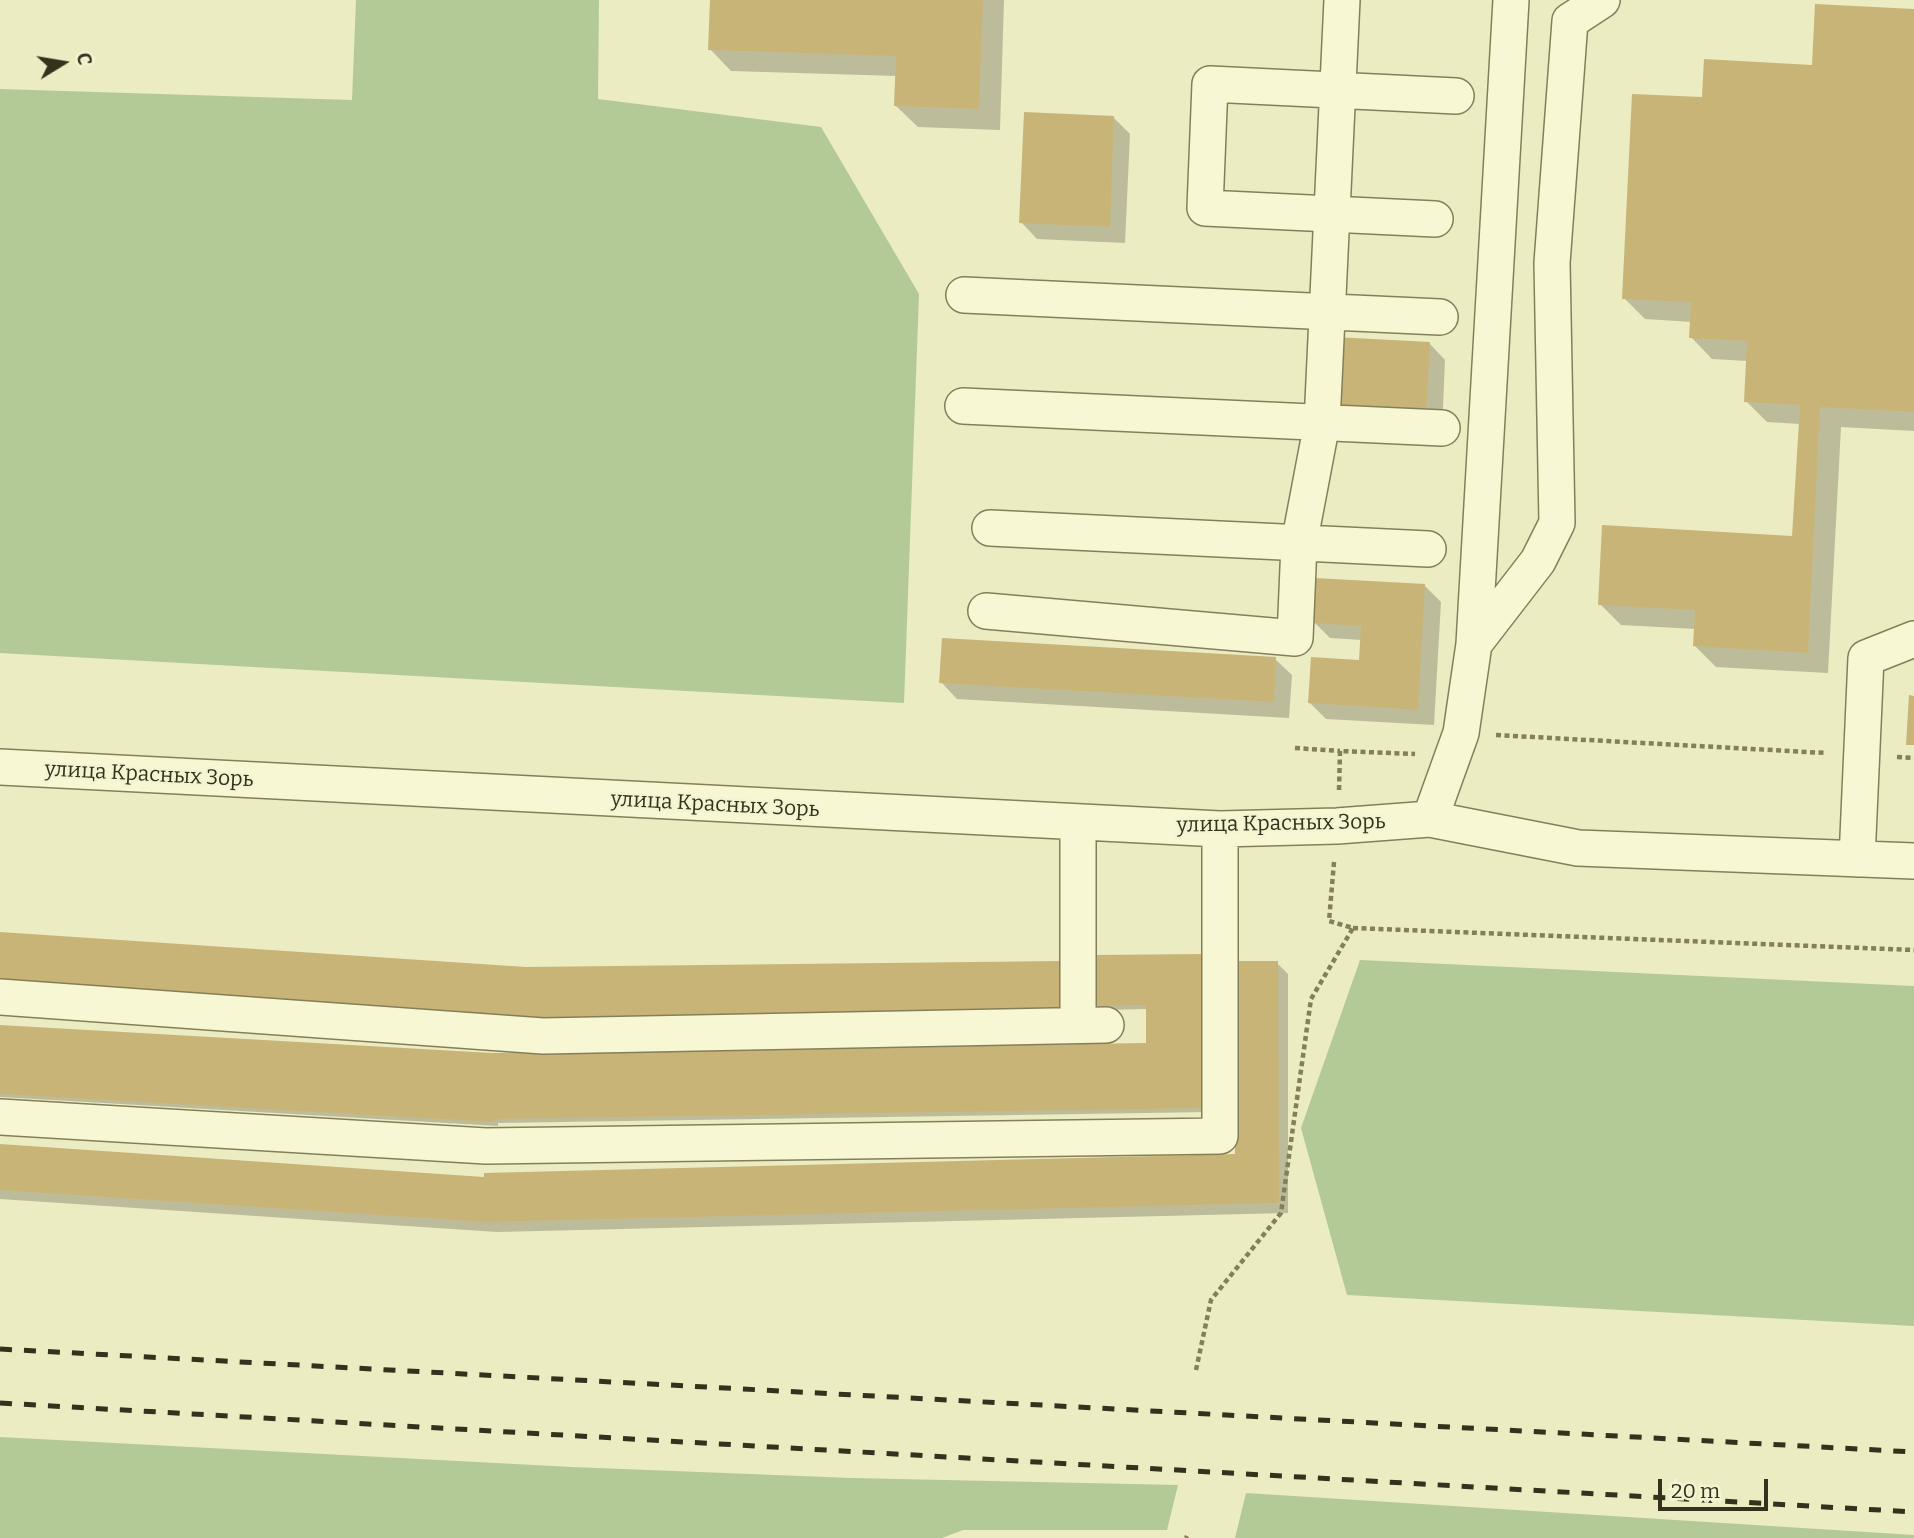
<!DOCTYPE html>
<html>
<head>
<meta charset="utf-8">
<style>
  body { margin:0 }
  #map { position:relative; width:1914px; height:1538px; overflow:hidden; background:#ebecc1; font-family:Bitter,serif }
  canvas { display:block }
  .north { position:absolute; left:28px; top:28px; width:70px; height:70px; -webkit-text-stroke:5px #f3f4d1; paint-order:stroke; rotate:79deg; font-size:19px; font-weight:700; line-height:28px; text-align:center; color:#35311d }
  .north::after { content:''; display:block; margin:auto; width:24px; height:32px; background:#35311d; clip-path:polygon(50% 0,100% 100%,50% 72%,0 100%) }
  .scale { position:absolute; left:1658px; top:1479px; width:110px; height:32px; box-sizing:border-box; border:4px solid #35311d; border-top:0; padding-left:9px; font-size:21px; line-height:24px; white-space:nowrap; color:#35311d; -webkit-text-stroke:5px #f3f4d1; paint-order:stroke }
</style>
</head>
<body>
<div id="map">
<canvas width="1914" height="1538"></canvas>
<div class="north">С</div>
<div class="scale">20 m</div>
</div>
<script>
const ctx = document.querySelector('canvas').getContext('2d');
ctx.lineJoin = 'round';
function fillPath(path, color) { ctx.fillStyle = color; ctx.fill(path, 'evenodd'); }
const toPath = rows => new Path2D(rows.map(r => 'M' + r).join(''));
function trace(path, color, width, dash) { ctx.strokeStyle = color; ctx.lineWidth = width; ctx.lineCap = dash ? 'butt' : 'round'; ctx.setLineDash(dash || []); ctx.stroke(path); }
function label(font, color, halo, rows, align = 'center') {
  ctx.font = font + ' Bitter,serif'; ctx.lineWidth = 5; ctx.setLineDash([]); ctx.textBaseline = 'middle'; ctx.strokeStyle = halo; ctx.fillStyle = color; for (const [text, x, y, turn = 0] of rows) {
    ctx.save(); ctx.translate(x, y); ctx.rotate((+turn || 0) * Math.PI / 180); ctx.textAlign = isNaN(turn) ? turn : align; if (halo) ctx.strokeText(text, 0, 0); ctx.fillText(text, 0, 0); ctx.restore();
  }
}
const green = toPath([
  [356,0,599,0,598,99,821,127,919,294,904,703,0,653,0,89,352,100],
  [1360,960,1914,986,1914,1326,1347,1295,1301,1128],
  [0,1437,572,1467,852,1478,1178,1485,1167,1530,963,1530,942,1538,0,1538],
  [1246,1493,1914,1535,1914,1538,1235,1538]
]);
const shadow = toPath([
  [712,0,1004,0,1000,130,918,127,896,106,897,76,731,71,710,49],
  [1914,11,1914,431,1841,427,1828,673,1716,667,1695,646,1696,629,1621,625,1600,604,1794,537,1800,424,1767,422,1746,401,1747,361,1712,359,1691,337,1692,322,1645,319,1624,298,1704,99,1814,67],
  [1114,118,1130,134,1125,243,1037,239,1021,222],
  [1429,343,1445,360,1442,431,1349,426],
  [1425,586,1441,602,1434,725,1326,719,1310,703,1361,662,1362,640,1330,638,1314,622],
  [1275,659,1292,675,1289,718,957,699,941,682],
  [1203,956,1211,1112,498,1123,498,1126,0,1097,0,1027,492,1055,1148,1045,1148,1009,1100,1010,1096,1005],
  [1277,963,1288,974,1288,1213,497,1232,0,1199,0,1146,486,1179,1237,1156]
]);
const building = toPath([
  [710,0,983,0,979,109,894,106,896,56,708,50],
  [1815,4,1914,9,1914,412,1820,407,1808,653,1693,646,1695,610,1598,605,1602,525,1792,536,1800,405,1744,402,1747,341,1689,338,1691,302,1622,299,1632,94,1702,97,1704,59,1812,65],
  [1024,112,1114,116,1110,227,1019,223],
  [1335,337,1430,342,1426,416,1331,411],
  [1315,578,1425,584,1418,710,1308,703,1311,657,1359,660,1361,626,1312,623],
  [942,638,1276,657,1274,702,939,683],
  [1909,695,1914,696,1914,745,1906,745],
  [0,932,526,967,1063,961,1063,1013,527,1019,0,983],
  [1204,954,1207,1108,494,1119,494,1122,0,1094,0,1025,492,1053,1146,1043,1146,1005,1094,1006,1093,955],
  [1235,961,1278,961,1279,1203,485,1222,0,1190,0,1144,484,1177,484,1173,1235,1154]
]);
const path = toPath([
  [1496,735,1826,753],
  [1295,748,1340,751],
  [1897,757,1914,758],
  [1339,790,1340,751,1415,754],
  [1353,928,1914,950],
  [1196,1370,1211,1300,1281,1213,1311,999,1353,928,1329,921,1334,862],
  [1186,1538,1187,1536]
]);
const minor = toPath([
  [1435,219,1205,208,1210,84,1456,96],
  [964,295,1440,317],
  [963,406,1442,428],
  [990,528,1428,549],
  [986,611,1295,638,1299,544,1322,423,1342,0],
  [1474,644,1538,561,1557,523,1552,263,1570,21,1602,0],
  [0,767,1220,829,1337,826,1430,819,1578,848,1914,861],
  [1430,819,1461,733,1474,644,1511,0],
  [1857,859,1866,658,1914,639],
  [0,997,543,1036,1106,1025],
  [1078,1025,1078,824],
  [0,1117,486,1146,1220,1136,1220,829]
]);
const rail = toPath([
  [0,1349,1914,1452],
  [0,1403,1914,1512]
]);
const streetNames = [
  ["улица Красных Зорь",149,775,3],
  ["улица Красных Зорь",715,805,3],
  ["улица Красных Зорь",1281,824,-1]
];
fillPath(green, '#b3ca96');
fillPath(shadow, '#0003');
fillPath(building, '#c9b478');
trace(minor, '#857f59', 38);
trace(path, '#857f59', 4.5, [5, 3.5]);
trace(minor, '#f7f7d4', 35);
trace(rail, '#35311d', 5, [12, 12]);
label('21px', '#35311d', '#f3f4d1', streetNames);
</script>
</body>
</html>
